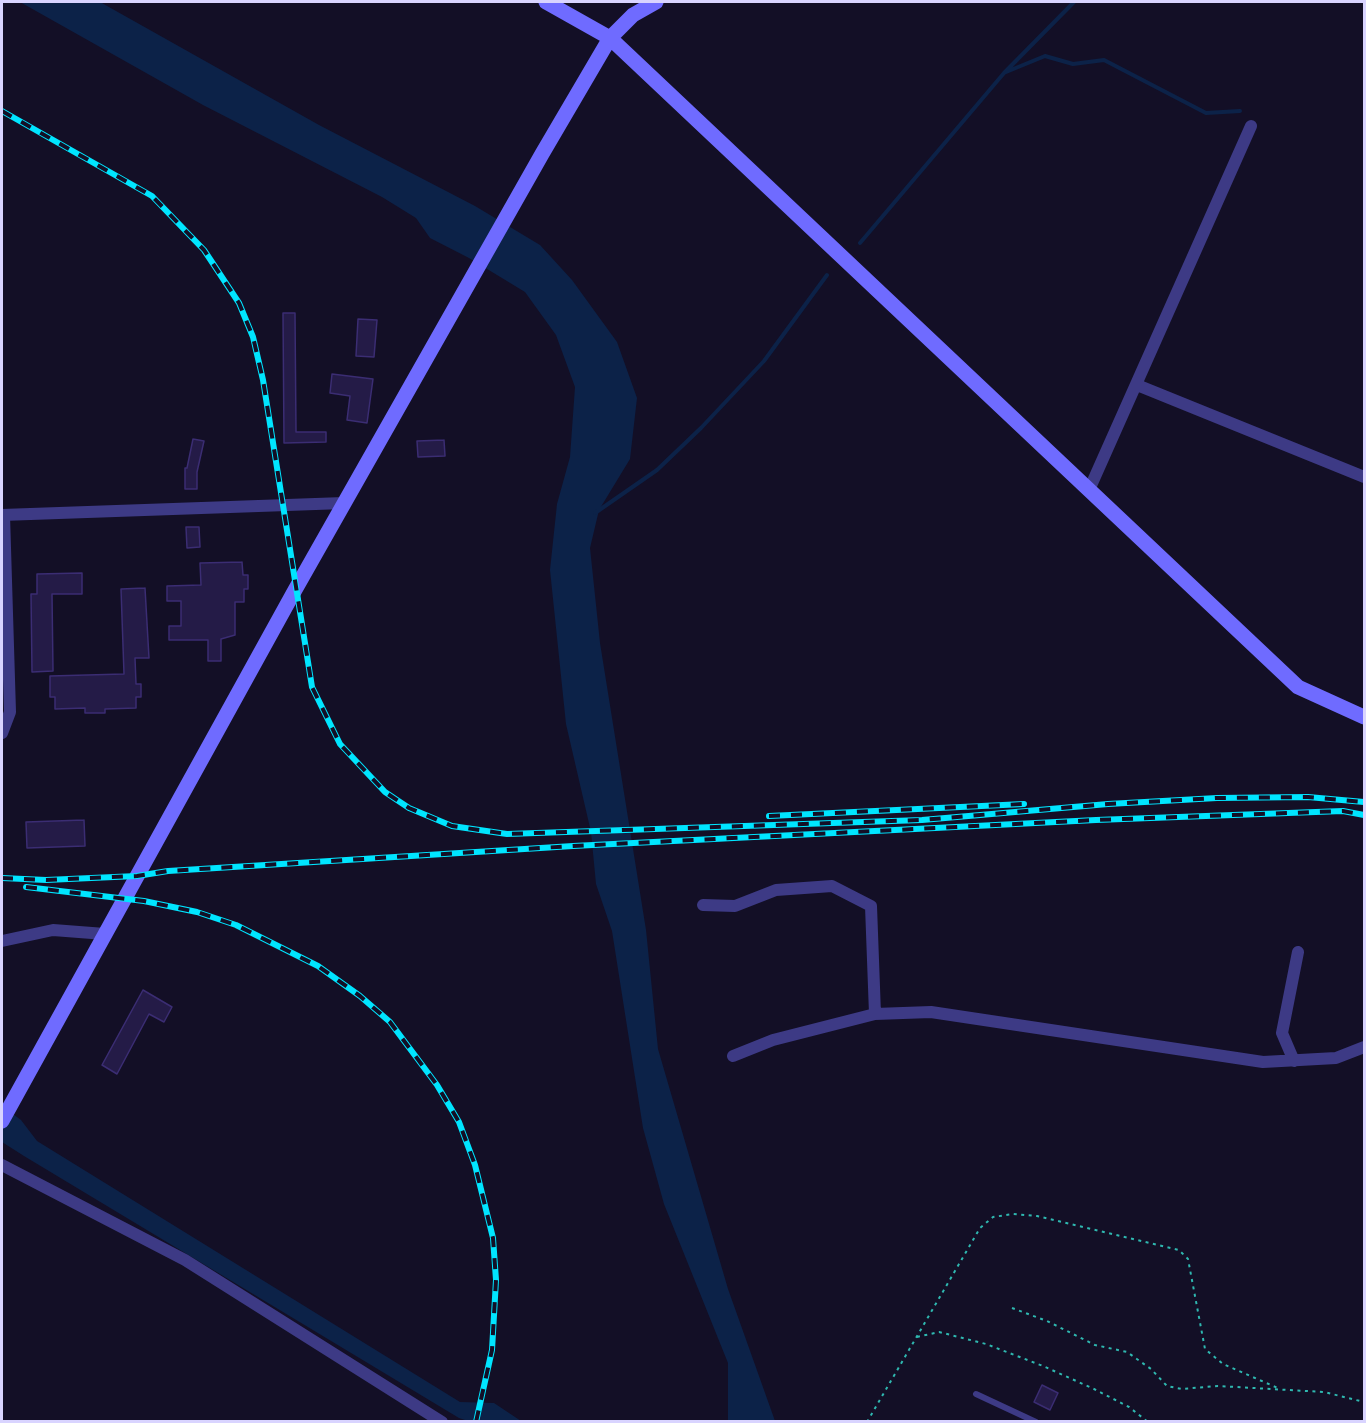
<!DOCTYPE html>
<html>
<head>
<meta charset="utf-8">
<style>
  body { margin:0 }
  #map { position:relative; width:1366px; height:1423px; overflow:hidden; background:#130f26; font-family:"Public Sans",sans-serif }
  canvas { display:block }
  .frame { position:absolute; inset:0; border:3px solid #d9d4ff; pointer-events:none }
</style>
</head>
<body>
<div id="map">
<canvas width="1366" height="1423"></canvas>
<div class="frame"></div>
</div>
<script>
const ctx = document.querySelector('canvas').getContext('2d');
ctx.lineJoin = 'round';
function fillPath(path, color) { ctx.fillStyle = color; ctx.fill(path, 'evenodd'); }
const toPath = rows => new Path2D(rows.map(r => 'M' + r).join(''));
function trace(path, color, width, dash) { ctx.strokeStyle = color; ctx.lineWidth = width; ctx.lineCap = dash ? 'butt' : 'round'; ctx.setLineDash(dash || []); ctx.stroke(path); }
const water = toPath([
  [20,2,100,2,319,125,475,206,540,245,572,280,617,342,637,398,630,459,599,510,590,548,600,643,646,930,658,1049,728,1289,775,1421,728,1421,728,1363,664,1204,643,1128,612,931,596,884,591,832,566,724,550,570,557,504,570,457,575,387,556,335,525,292,469,258,430,238,416,218,382,197,203,105],
  [2,1106,21,1120,37,1141,460,1402,494,1403,521,1421,468,1421,459,1418,24,1156,2,1142]
]);
const stream = toPath([
  [1006,72,1045,56,1073,64,1104,60,1206,113,1240,111],
  [860,243,1004,73,1074,2],
  [595,513,657,470,701,428,764,361,827,275]
]);
const building = toPath([
  [283,313,295,313,296,432,326,432,326,442,284,443,283,313],
  [358,319,377,320,374,357,356,356,358,319],
  [332,374,373,379,367,423,347,420,350,396,330,393,332,374],
  [193,439,204,441,197,472,197,489,185,489,185,468,187,468,193,439],
  [444,440,445,456,418,457,417,441,444,440],
  [186,527,199,527,200,547,187,548,186,527],
  [242,562,243,575,248,575,248,589,244,589,244,602,235,602,235,635,221,639,221,661,208,661,208,640,169,640,169,626,181,626,181,601,167,601,167,586,201,585,200,563,242,562],
  [82,573,82,594,52,594,53,671,32,672,31,594,37,594,37,574,82,573],
  [145,588,149,658,135,658,136,684,141,684,141,697,136,697,136,708,105,709,105,713,85,713,85,708,55,709,55,697,50,697,50,676,124,674,121,589,145,588],
  [84,820,85,846,27,848,26,822,84,820],
  [143,990,172,1007,164,1022,149,1014,117,1074,102,1065,143,990],
  [1042,1385,1058,1393,1050,1410,1034,1402,1042,1385]
]);
const path = toPath([
  [1012,1308,1047,1321,1095,1345,1127,1352,1151,1369,1167,1386,1182,1389,1218,1386,1324,1392,1364,1402],
  [917,1337,939,1332,986,1344,1043,1366,1094,1389,1129,1407,1148,1422],
  [867,1422,980,1228,993,1217,1013,1214,1037,1216,1179,1250,1188,1259,1205,1349,1223,1364,1280,1389]
]);
const lane = toPath([
  [976,1394,1036,1422]
]);
const street = toPath([
  [1137,385,1364,477],
  [1089,490,1251,126],
  [2,515,344,503],
  [2,733,10,712,4,515],
  [703,905,735,906,776,890,832,886,871,906,875,1014],
  [2,941,53,930,105,934],
  [733,1056,773,1040,875,1014,931,1012,1263,1062,1336,1058,1364,1047],
  [1294,1061,1282,1033,1298,952],
  [2,1165,185,1260,442,1422]
]);
const secondary = toPath([
  [546,2,610,38,1298,687,1364,717],
  [2,1121,295,590,542,154,610,38,633,15,656,2]
]);
const rail = toPath([
  [2,111,152,196,204,250,239,303,253,337,263,380,312,687,340,744,385,792,409,808,452,826,507,834,922,820,1108,804,1217,798,1308,797,1364,802],
  [769,816,1024,804],
  [2,878,46,880,137,876,168,871,573,846,1096,820,1343,811,1364,815],
  [26,887,144,901,197,912,236,925,318,966,360,996,390,1022,437,1085,459,1122,475,1165,493,1238,496,1280,492,1350,476,1422]
]);
fillPath(water, '#0c2248');
trace(stream, '#0c2248', 4);
fillPath(building, '#241b47');
trace(building, '#3b2d73', 1.5);
trace(path, '#2fb8b0', 2, [3, 4.5]);
trace(lane, '#3d3a85', 6);
trace(street, '#3d3a85', 12);
trace(secondary, '#6f6bff', 15);
trace(rail, '#00e5ff', 6);
trace(rail, '#130f26', 4, [11]);
</script>
</body>
</html>
